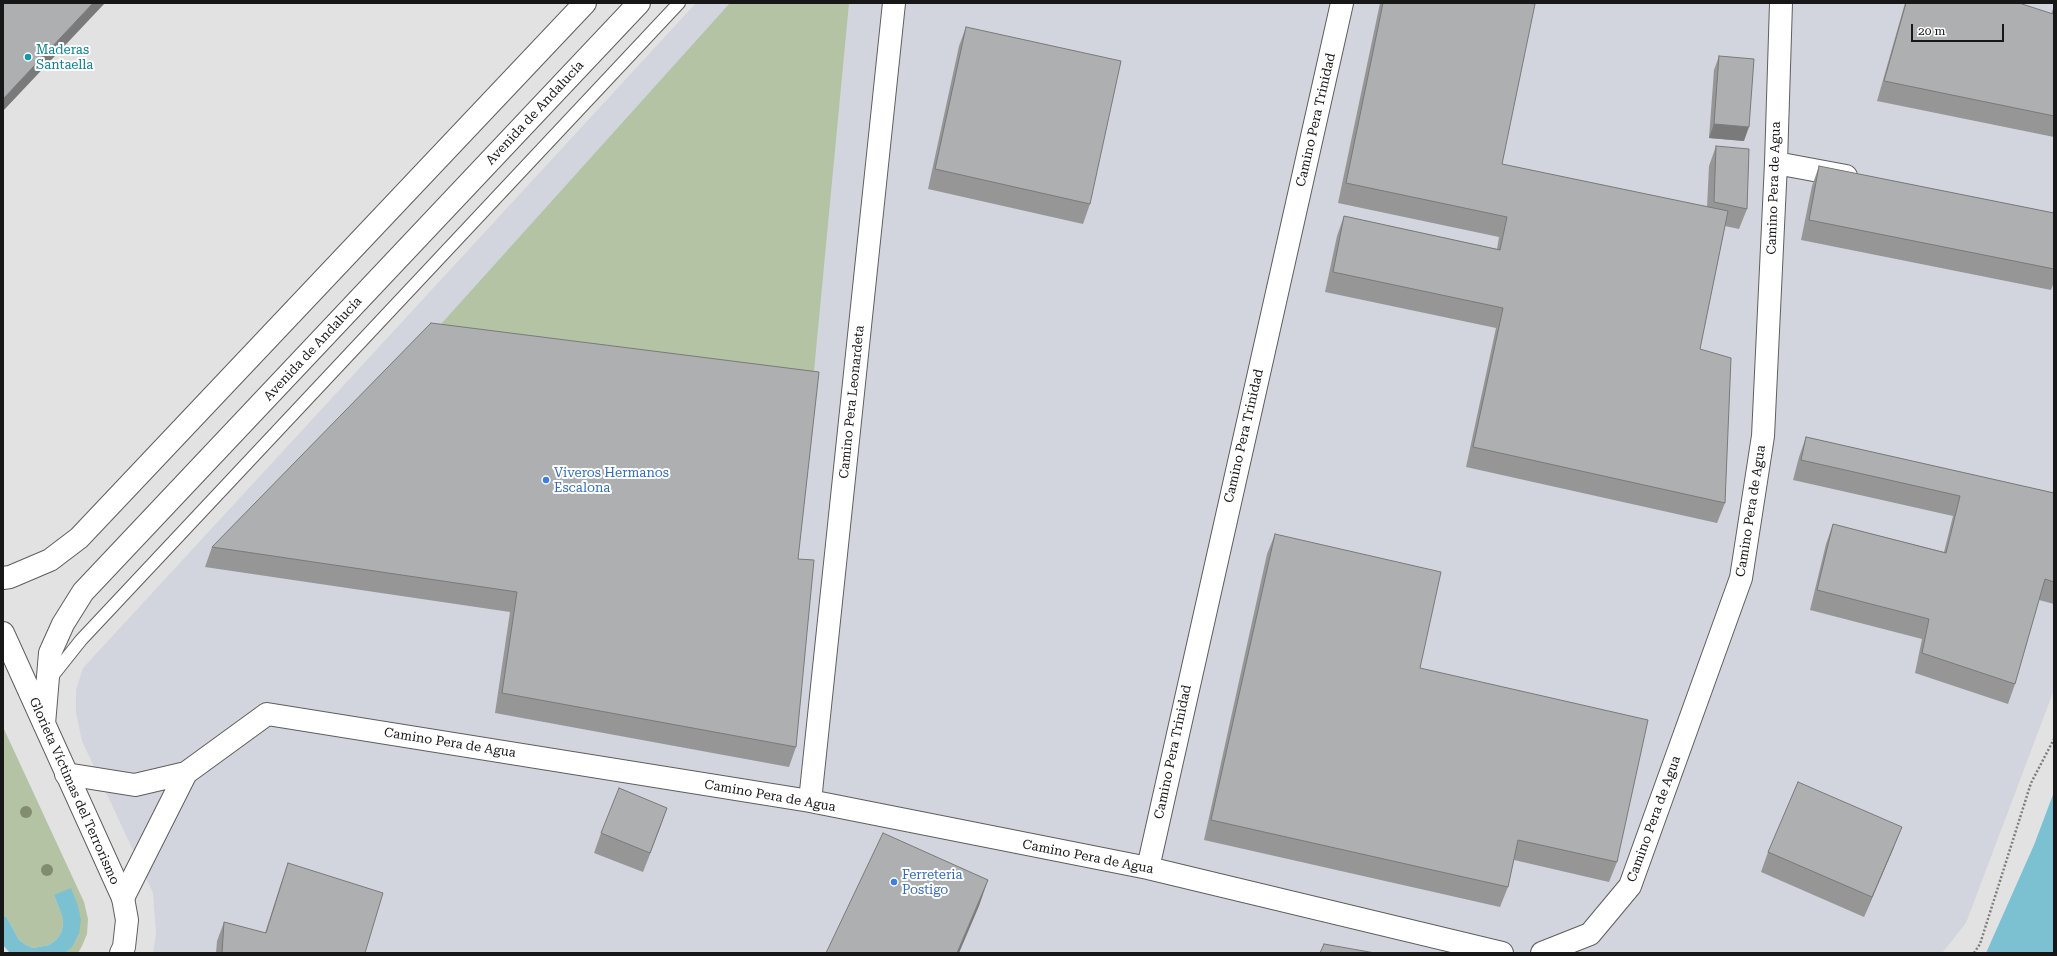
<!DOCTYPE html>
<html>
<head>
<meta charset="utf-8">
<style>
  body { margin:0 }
  #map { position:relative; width:2057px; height:956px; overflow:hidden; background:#e2e2e3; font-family:"Roboto Serif",serif }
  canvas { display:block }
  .frame { position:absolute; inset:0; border:4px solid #171718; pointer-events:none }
  .scale { position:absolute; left:1911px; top:24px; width:93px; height:18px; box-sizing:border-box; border:2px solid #171718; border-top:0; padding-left:5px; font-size:12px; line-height:14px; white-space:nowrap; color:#171718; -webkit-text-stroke:3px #fff; paint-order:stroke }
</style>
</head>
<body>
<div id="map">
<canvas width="2057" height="956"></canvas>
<div class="frame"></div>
<div class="scale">20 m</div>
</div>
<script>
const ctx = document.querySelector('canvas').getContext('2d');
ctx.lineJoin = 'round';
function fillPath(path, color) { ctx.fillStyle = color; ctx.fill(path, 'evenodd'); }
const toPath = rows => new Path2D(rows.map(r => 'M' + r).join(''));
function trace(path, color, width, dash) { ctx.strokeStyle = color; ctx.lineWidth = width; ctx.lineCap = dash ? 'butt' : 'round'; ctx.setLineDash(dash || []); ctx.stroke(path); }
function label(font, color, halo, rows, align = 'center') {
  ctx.font = font + ' "Roboto Serif",serif'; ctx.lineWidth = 4; ctx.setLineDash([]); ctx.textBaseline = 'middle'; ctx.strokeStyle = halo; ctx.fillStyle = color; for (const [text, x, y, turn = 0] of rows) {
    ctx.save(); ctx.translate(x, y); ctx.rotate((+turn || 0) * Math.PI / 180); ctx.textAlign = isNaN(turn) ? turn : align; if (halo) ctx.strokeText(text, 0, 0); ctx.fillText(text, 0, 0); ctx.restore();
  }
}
const built = toPath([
  [696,3,2054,3,2054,690,1966,923,1942,953,153,953,156,933,153,893,82,741,76,713,76,690,83,668]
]);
const green = toPath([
  [730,3,849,3,812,392,424,343],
  [3,727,84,902,88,919,87,934,82,946,78,953,65,953,72,946,79,934,54,895,62,916,63,925,61,933,56,940,49,945,33,948,26,945,19,940,6,916,3,917]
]);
const water = toPath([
  [2054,792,2054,953,1986,953,2034,845],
  [71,888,78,906,81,920,79,934,72,947,65,953,9,952,3,945,3,917,6,916,19,940,26,945,33,948,49,945,56,940,61,933,63,925,62,916,54,895]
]);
const path = toPath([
  [1974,953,1980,944,2031,783,2054,739]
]);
const lane = toPath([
  [50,679,81,640,679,3]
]);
const street = toPath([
  [1776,163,1846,176],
  [66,774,135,785,186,773],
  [810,801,894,3],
  [1148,868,1342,3],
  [123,898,186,773,267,714,810,801,1148,868,1502,953],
  [1542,953,1590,934,1630,886,1741,578,1763,436,1776,163,1781,3]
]);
const secondary = toPath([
  [3,578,10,577,50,560,79,538,585,3],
  [3,633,123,898,127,920,124,947,121,953],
  [44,724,50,653,63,624,83,592,639,3]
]);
const trees = [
  [26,812],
  [47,870]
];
const wall = toPath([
  [1380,3,1528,3,1502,164,1707,207,1709,166,1716,146,1747,209,1739,229,1725,226,1700,349,1725,503,1717,523,1466,467,1496,328,1325,292,1337,236,1344,216,1497,249,1499,237,1338,203],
  [1905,3,2019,3,2051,14,2054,6,2054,137,1877,101],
  [966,27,1090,204,1083,224,928,189,959,46],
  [1719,56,1744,141,1709,138,1714,70],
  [1819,166,2054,213,2054,282,2051,290,1801,240,1812,186],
  [1806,437,2054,493,2054,604,2039,600,2015,684,2008,704,1915,673,1922,639,1810,610,1826,544,1833,524,1944,552,1953,516,1793,480,1799,457],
  [1275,534,1420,668,1617,862,1609,882,1514,860,1508,887,1500,907,1204,840,1267,554],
  [212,547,798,559,796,747,789,767,495,713,510,612,205,567],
  [667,808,643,872,594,853,601,833],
  [1894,847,1864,917,1761,872,1768,852],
  [288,863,365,953,216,953,217,941,224,922,265,933,281,883]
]);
const shadedWall = toPath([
  [93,3,105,3,3,111,3,99],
  [1714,124,1749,127,1744,141,1709,138],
  [667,808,660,828,643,872,650,853],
  [1902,827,1894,847,1864,917,1872,897],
  [988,880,979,906,959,953,957,953]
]);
const building = toPath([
  [3,3,93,3,3,99,3,3],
  [1383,3,1528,3,1535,4,1502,164,1728,211,1700,349,1731,358,1725,503,1473,447,1503,308,1333,272,1344,216,1500,250,1507,217,1346,183,1383,3],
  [1906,3,2019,3,2053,14,2054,9,2054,116,1884,81,1906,3],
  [966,27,1121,61,1090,204,935,169,966,27],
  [1719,56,1754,59,1749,127,1714,124,1719,56],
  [1716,146,1749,149,1747,209,1714,202,1716,146],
  [1819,166,2054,213,2054,269,1809,220,1819,166],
  [431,323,819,372,798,559,814,560,796,747,502,693,517,592,212,547,431,323],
  [1806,437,2054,493,2054,582,2045,579,2015,684,1922,653,1929,619,1817,590,1833,524,1946,553,1960,496,1801,460,1806,437],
  [1275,534,1441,572,1420,668,1648,720,1617,862,1518,840,1508,887,1211,820,1275,534],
  [1798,782,1902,827,1872,897,1768,852,1798,782],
  [619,788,667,808,650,853,601,833,619,788],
  [883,833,988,880,957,953,826,953,883,833],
  [288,863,383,893,365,953,222,953,224,922,266,933,288,863],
  [1324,944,1375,953,1320,953,1324,944]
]);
const markers = [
  [28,57,4,"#0f9aa8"],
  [546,480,4,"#3f7fe0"],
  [894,882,4,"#3f7fe0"]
];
const cultureNames = [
  ["Maderas",36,50],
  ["Santaella",36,65]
];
const streetNames = [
  ["Avenida de Andalucía",535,113,-47],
  ["Camino Pera Trinidad",1316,120,-77],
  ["Camino Pera de Agua",1774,188,-88],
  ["Avenida de Andalucía",313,349,-47],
  ["Camino Pera Leonardeta",852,402,-84],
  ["Camino Pera Trinidad",1244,436,-77],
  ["Camino Pera de Agua",1751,511,-81],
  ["Camino Pera de Agua",450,743,9],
  ["Camino Pera Trinidad",1173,752,-78],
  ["Glorieta Víctimas del Terrorismo",74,791,66],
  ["Camino Pera de Agua",770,796,10],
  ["Camino Pera de Agua",1654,819,-70],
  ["Camino Pera de Agua",1088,857,11]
];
const shopNames = [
  ["Viveros Hermanos",554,473],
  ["Escalona",554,488],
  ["Ferreteria",902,875],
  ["Postigo",902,890]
];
fillPath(built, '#d2d5dd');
fillPath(green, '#b4c3a3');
fillPath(water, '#7cc1d1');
trace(lane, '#5e5e5f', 14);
trace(street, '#5e5e5f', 24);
trace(secondary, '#5e5e5f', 24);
trace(path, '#7d7d7e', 2.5, [2, 2]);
trace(lane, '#fff', 12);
trace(street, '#fff', 22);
trace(secondary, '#fff', 22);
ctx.fillStyle = '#828d6f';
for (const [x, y] of trees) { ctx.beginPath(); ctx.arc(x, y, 6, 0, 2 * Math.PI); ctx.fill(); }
fillPath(wall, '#969697');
fillPath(shadedWall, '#7a7a7b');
fillPath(building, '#aeafb0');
trace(building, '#7a7a7b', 1);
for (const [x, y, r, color] of markers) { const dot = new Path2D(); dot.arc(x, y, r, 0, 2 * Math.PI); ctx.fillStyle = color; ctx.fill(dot); trace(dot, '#fff', 1.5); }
label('13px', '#0d838f', '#fff', cultureNames, 'left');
label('13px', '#171718', '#fff', streetNames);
label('13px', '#366cbe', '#fff', shopNames, 'left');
</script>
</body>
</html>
